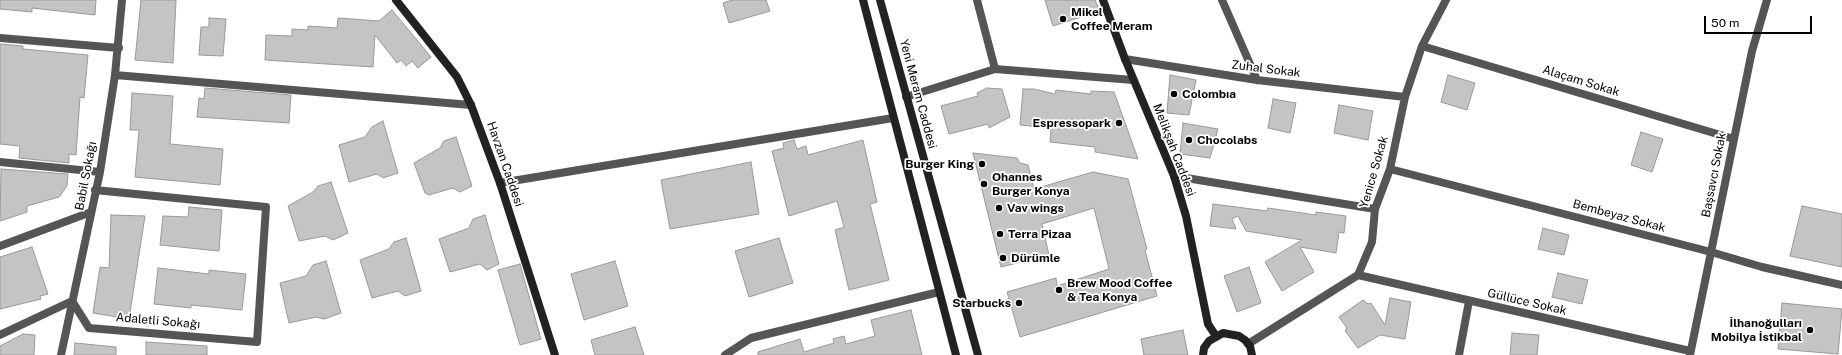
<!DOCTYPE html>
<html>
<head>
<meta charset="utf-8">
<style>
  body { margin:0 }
  #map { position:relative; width:1842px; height:355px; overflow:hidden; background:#fff; font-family:"Public Sans",sans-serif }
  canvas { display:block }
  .scale { position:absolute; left:1704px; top:16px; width:108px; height:18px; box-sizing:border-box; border:2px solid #000; border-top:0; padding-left:5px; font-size:12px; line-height:14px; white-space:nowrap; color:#000; -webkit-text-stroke:3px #fff; paint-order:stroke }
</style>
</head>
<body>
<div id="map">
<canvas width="1842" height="355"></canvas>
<div class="scale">50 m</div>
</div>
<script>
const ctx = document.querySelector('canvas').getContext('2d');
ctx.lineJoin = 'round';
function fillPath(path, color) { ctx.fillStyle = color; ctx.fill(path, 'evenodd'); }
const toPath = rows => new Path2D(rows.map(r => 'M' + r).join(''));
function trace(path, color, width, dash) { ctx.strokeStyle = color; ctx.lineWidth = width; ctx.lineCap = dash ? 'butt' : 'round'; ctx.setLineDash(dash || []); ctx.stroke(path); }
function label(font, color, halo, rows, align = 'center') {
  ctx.font = font + ' "Public Sans",sans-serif'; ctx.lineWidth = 3.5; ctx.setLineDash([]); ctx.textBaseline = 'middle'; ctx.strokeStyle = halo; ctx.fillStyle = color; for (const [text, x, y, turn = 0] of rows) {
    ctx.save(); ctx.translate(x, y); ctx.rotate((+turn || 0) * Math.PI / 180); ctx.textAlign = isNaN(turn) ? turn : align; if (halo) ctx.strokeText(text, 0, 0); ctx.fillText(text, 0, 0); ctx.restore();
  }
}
const building = toPath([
  [0,0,96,0,95,15,32,8,32,12,0,9,0,0],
  [141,0,176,0,173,63,135,60,141,0],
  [732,0,766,0,770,11,729,23,723,3,732,0],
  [1045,0,1095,0,1100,11,1053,26,1045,0],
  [392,10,431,57,418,68,412,61,406,66,401,60,397,63,375,35,373,67,265,60,266,35,292,36,292,29,308,30,308,26,337,28,338,18,379,21,392,10],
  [209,18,226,19,223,56,199,55,201,27,209,27,209,18],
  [0,44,23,46,23,49,88,55,84,98,80,97,76,155,69,154,69,163,19,158,20,146,0,144,0,44],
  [1170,75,1196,80,1189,115,1167,113,1170,75],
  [1448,75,1475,83,1467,110,1441,102,1448,75],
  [205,88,291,95,289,123,197,117,199,98,204,99,205,88],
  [987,88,1002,89,1010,117,989,128,988,124,949,134,941,106,978,96,977,93,987,88],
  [1023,89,1034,89,1055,94,1056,90,1091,94,1091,91,1114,92,1138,159,1095,152,1095,147,1050,142,1051,128,1020,125,1023,89],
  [132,93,173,96,170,144,223,149,220,185,135,177,139,130,130,130,132,93],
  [1273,99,1296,103,1290,133,1268,128,1273,99],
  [1339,105,1373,111,1368,140,1334,133,1339,105],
  [383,121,398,173,383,178,377,174,349,182,339,145,365,137,372,127,383,121],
  [1183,123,1218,129,1210,158,1180,154,1183,123],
  [1641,132,1663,139,1652,172,1631,165,1641,132],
  [456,137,472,186,460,192,453,188,429,195,425,193,414,163,440,148,444,141,456,137],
  [794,140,797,149,806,146,808,155,863,140,877,202,870,204,889,280,849,290,835,230,844,227,837,201,789,216,772,151,784,148,783,143,794,140],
  [973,153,1017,158,1020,163,1028,165,1034,189,1093,172,1128,179,1147,249,1145,250,1157,296,1020,337,1007,292,1056,278,1057,286,1109,269,1094,208,1042,224,1049,255,1001,267,973,153],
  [751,162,759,214,670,229,661,180,751,162],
  [1,169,68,174,67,186,59,197,27,206,27,212,0,221,1,169],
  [331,182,348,233,333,240,325,236,299,241,288,206,313,192,318,186,331,182],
  [1213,204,1267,211,1268,208,1316,215,1316,212,1346,216,1344,233,1339,232,1336,253,1300,247,1314,272,1282,291,1265,262,1302,240,1246,231,1238,216,1232,219,1236,229,1210,226,1213,204],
  [1802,206,1842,214,1842,267,1790,256,1802,206],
  [189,207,222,210,219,251,160,245,163,216,188,217,189,207],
  [111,215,145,216,129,319,93,313,100,267,109,268,111,215],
  [485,215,499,264,487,270,480,264,450,272,439,239,469,228,473,219,485,215],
  [1543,228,1569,235,1564,255,1538,249,1543,228],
  [406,238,421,291,405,296,398,291,372,298,360,260,389,249,394,242,406,238],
  [779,238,793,283,749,297,735,251,779,238],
  [32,247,48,294,40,296,41,299,0,309,0,257,32,247],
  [326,261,341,313,324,319,316,317,289,323,280,283,306,276,313,265,326,261],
  [615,261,628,306,584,320,571,274,615,261],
  [520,264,541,339,520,345,498,270,520,264],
  [1249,267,1261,303,1237,312,1224,276,1249,267],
  [158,268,209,274,209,270,246,274,242,310,191,305,191,308,154,304,158,268],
  [1558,273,1588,280,1582,304,1552,297,1558,273],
  [1390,298,1411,302,1405,339,1380,335,1358,348,1345,331,1347,328,1339,317,1363,300,1368,304,1371,303,1385,325,1390,298],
  [1782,303,1842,309,1838,354,1778,349,1782,303],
  [911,310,922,355,758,355,758,352,800,339,804,352,834,343,833,339,844,336,846,344,875,336,871,320,911,310],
  [635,327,644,355,595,355,591,340,635,327],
  [1183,330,1188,355,1144,355,1141,339,1183,330],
  [1512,333,1539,335,1537,355,1510,355,1512,333],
  [23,334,35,335,34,355,0,355,0,346,23,334],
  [146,342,207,346,207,355,146,355,146,342],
  [75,343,116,347,116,355,74,355,75,343]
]);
const lane = toPath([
  [725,355,751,338,939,292]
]);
const street = toPath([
  [977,0,995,69],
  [1222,0,1257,80],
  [0,38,119,48],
  [1422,46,1734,139],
  [1125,59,1257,80,1405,97],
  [115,75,471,105],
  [906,97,995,69,1133,80],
  [0,162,100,172],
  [1390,169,1711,252,1762,267,1842,285],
  [1174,176,1375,209],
  [500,183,893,118],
  [0,246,91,212],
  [1358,275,1690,351],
  [0,335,72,301,89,328,257,342,266,207,95,190],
  [1248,344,1358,275,1372,242,1375,209,1390,169,1405,97,1422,46,1446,0],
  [61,355,100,172,115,75,122,0],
  [1459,355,1469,301],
  [1690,355,1752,51,1767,0]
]);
const secondary = toPath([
  [396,0,457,77,471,105,500,183,555,355],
  [863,0,956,355],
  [880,0,978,355],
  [1103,0,1125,59,1174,176,1186,216,1208,324,1216,336],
  [1203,355,1204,348,1209,341,1223,333,1239,336,1245,340,1250,346,1252,355]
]);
const markers = [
  [1063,19,4,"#000"],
  [1174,94,4,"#000"],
  [1119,123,4,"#000"],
  [1189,140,4,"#000"],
  [982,164,4,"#000"],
  [984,184,4,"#000"],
  [999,208,4,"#000"],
  [1000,234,4,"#000"],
  [1003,258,4,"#000"],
  [1059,290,4,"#000"],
  [1019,303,4,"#000"],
  [1810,330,4,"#000"]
];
const poiNames = [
  ["Mikel",1071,12],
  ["Coffee Meram",1071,26],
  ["Colombıa",1182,94],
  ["Espressopark",1111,123,"right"],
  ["Chocolabs",1197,140],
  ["Burger King",974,164,"right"],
  ["Ohannes",992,177],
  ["Burger Konya",992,191],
  ["Vav wings",1007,208],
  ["Terra Pizaa",1008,234],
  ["Dürümle",1011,258],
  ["Brew Mood Coffee",1067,283],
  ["& Tea Konya",1067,297],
  ["Starbucks",1011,303,"right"],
  ["İlhanoğulları",1802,323,"right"],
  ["Mobilya İstikbal",1802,337,"right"]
];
const streetNames = [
  ["Zuhal Sokak",1266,69,7],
  ["Alaçam Sokak",1581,81,17],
  ["Yeni Meram Caddesi",918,94,75],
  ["Melikşah Caddesi",1174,150,69],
  ["Havzan Caddesi",505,164,71],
  ["Yenice Sokak",1374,172,-74],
  ["Başsavcı Sokak",1714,175,-79],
  ["Babil Sokağı",86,176,-79],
  ["Bembeyaz Sokak",1619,216,15],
  ["Güllüce Sokak",1527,302,13],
  ["Adaletli Sokağı",158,321,5]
];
fillPath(building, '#c4c4c4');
trace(building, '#999', 1);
trace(lane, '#555', 8);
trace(street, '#555', 8);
trace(secondary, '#222', 8);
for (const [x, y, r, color] of markers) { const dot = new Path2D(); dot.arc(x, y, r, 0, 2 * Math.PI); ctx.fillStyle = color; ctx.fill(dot); trace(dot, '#fff', 1.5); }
label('bold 12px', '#000', '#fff', poiNames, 'left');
label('12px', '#000', '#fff', streetNames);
</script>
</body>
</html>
